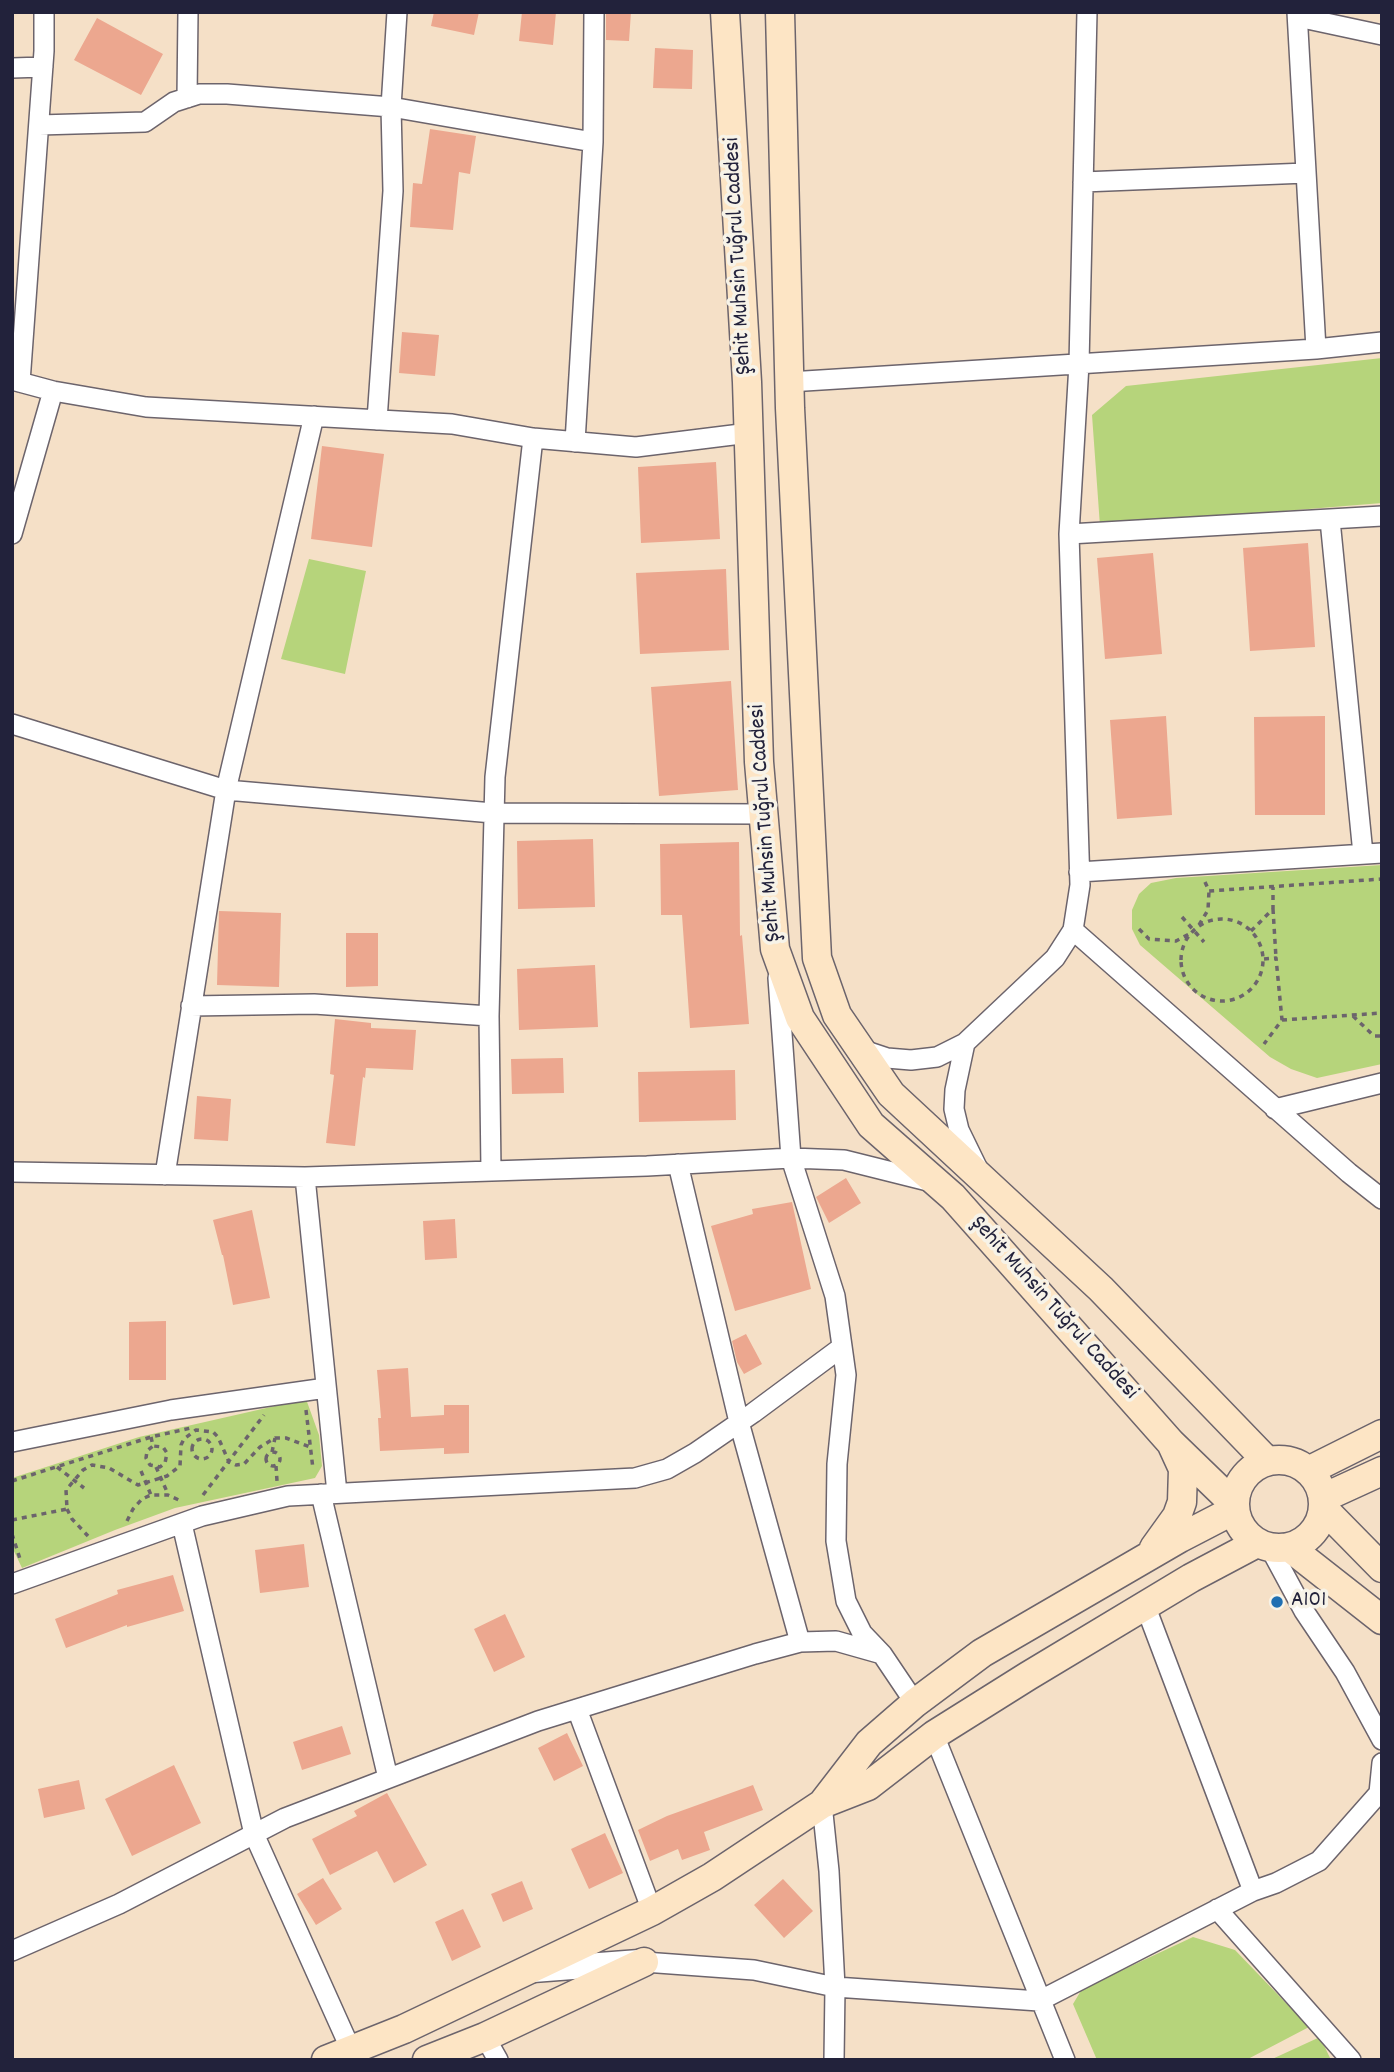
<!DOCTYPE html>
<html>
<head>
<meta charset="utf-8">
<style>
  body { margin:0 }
  #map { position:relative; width:1394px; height:2072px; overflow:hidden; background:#f5e0c7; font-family:Dekko,sans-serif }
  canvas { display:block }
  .frame { position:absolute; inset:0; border:14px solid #22223b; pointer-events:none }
</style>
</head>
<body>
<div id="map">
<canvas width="1394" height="2072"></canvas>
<div class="frame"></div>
</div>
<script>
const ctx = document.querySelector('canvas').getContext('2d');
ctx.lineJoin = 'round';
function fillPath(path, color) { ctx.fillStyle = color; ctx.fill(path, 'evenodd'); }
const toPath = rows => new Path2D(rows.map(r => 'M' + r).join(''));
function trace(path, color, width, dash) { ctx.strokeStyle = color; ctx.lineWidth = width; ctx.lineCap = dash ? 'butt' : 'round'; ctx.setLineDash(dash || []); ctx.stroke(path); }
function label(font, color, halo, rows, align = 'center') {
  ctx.font = font + ' Dekko,sans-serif'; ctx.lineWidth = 7; ctx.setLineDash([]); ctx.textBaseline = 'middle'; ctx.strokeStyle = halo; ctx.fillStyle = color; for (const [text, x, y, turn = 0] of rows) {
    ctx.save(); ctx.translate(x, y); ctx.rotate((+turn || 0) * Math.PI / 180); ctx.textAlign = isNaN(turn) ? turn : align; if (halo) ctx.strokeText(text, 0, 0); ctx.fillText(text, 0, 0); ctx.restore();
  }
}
const green = toPath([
  [1382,358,1382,503,1100,526,1092,415,1126,386],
  [309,559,366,571,345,674,281,659],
  [1382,865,1382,1064,1317,1078,1291,1069,1270,1057,1140,945,1132,929,1132,910,1139,894,1151,883,1176,878],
  [306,1399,319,1435,322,1466,315,1478,175,1508,115,1530,22,1568,12,1547,12,1478,139,1437],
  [1193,1937,1235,1950,1309,2027,1246,2060,1097,2060,1073,2004,1082,1989],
  [1320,2037,1331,2060,1270,2060]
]);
const building = toPath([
  [434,12,479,12,474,35,431,26],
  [522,12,556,12,553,45,519,41],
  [606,12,631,12,629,41,606,40],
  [97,18,163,54,141,95,74,60],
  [655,48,693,50,692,89,653,88],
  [430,129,476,136,470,174,459,172,453,230,410,227,413,183,422,184],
  [402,332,439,335,435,376,399,373],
  [322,446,384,454,372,547,311,539],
  [716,462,720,539,641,543,638,467],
  [1308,543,1315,647,1250,651,1243,548],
  [1153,553,1162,654,1105,659,1097,558],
  [726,569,729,650,640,654,636,573],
  [731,681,738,790,659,796,651,687],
  [1166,716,1172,815,1117,819,1110,720],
  [1325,716,1325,815,1255,815,1254,717],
  [593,839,595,907,518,909,517,841],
  [739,842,740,936,742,935,749,1024,690,1028,682,915,661,915,660,844],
  [219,911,281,913,279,987,217,985],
  [346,933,378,933,378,986,346,987],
  [595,965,598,1027,519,1030,517,969],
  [335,1019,371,1023,371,1028,416,1030,413,1070,366,1068,365,1078,363,1077,355,1146,326,1143,334,1075,330,1074],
  [563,1058,564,1093,512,1094,511,1059],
  [735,1070,736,1120,639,1122,638,1072],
  [197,1096,231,1099,228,1141,194,1139],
  [846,1178,861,1203,829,1223,816,1197],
  [792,1202,811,1289,735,1311,711,1226,753,1214,752,1209],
  [252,1210,270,1298,233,1305,223,1255,222,1255,213,1220],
  [455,1219,457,1258,425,1260,423,1221],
  [166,1321,166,1380,129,1380,129,1322],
  [746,1334,762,1364,744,1374,737,1362,732,1341],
  [408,1368,411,1417,444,1415,444,1405,469,1405,469,1453,444,1454,444,1448,380,1451,378,1418,381,1418,377,1370],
  [304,1544,309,1587,260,1593,255,1550],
  [173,1575,184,1611,127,1627,127,1625,66,1648,55,1619,118,1594,117,1590],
  [505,1614,525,1657,494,1672,474,1629],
  [342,1726,351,1754,302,1770,293,1742],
  [567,1733,583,1766,554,1781,538,1748],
  [174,1765,201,1823,132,1856,105,1799],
  [79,1780,85,1809,44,1818,38,1789],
  [753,1785,763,1810,704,1832,710,1850,682,1860,678,1849,650,1861,638,1830,667,1816],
  [387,1793,427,1865,394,1883,377,1851,330,1875,312,1839,357,1816,354,1811],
  [605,1833,623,1873,589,1889,571,1849],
  [323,1878,342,1909,316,1925,297,1894],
  [783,1879,813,1911,784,1938,754,1905],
  [522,1881,533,1909,503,1922,491,1894],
  [463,1909,481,1947,452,1961,435,1922]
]);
const path = toPath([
  [1205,882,1209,891,1382,879],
  [1273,909,1276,958],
  [1182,917,1204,942],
  '1181 960a41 41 0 1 1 82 0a41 41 0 1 1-82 0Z',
  [1199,925,1208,910,1209,891],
  [1139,929,1149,939,1176,941,1191,933],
  [1251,931,1273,909,1273,887],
  [1264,959,1276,958,1282,1020,1264,1044],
  [1353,1016,1374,1036,1382,1036],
  [1282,1020,1382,1013],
  [306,1410,313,1469],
  [151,1437,153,1446,147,1451,146,1458,150,1465,160,1467,165,1463,167,1453,163,1447,153,1446],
  '192 1449a10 10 0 1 1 20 0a10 10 0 1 1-20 0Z',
  '266 1459a7 7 0 1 1 14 0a7 7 0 1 1-14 0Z',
  [272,1452,275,1438],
  [276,1466,277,1481],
  [57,1467,84,1488],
  [156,1467,168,1494],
  [141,1471,151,1495],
  [12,1481,151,1437,191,1428],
  [203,1495,264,1415],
  [67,1509,72,1519,88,1536],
  [12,1520,67,1509,66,1490,83,1470,92,1465,109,1468,138,1485,167,1476,180,1466,181,1445,184,1439,196,1430,213,1432,218,1437,229,1462,236,1465,244,1464,260,1447,275,1438,286,1438,310,1447],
  [127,1521,133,1509,142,1499,151,1495,168,1495,181,1501],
  [12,1534,21,1562]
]);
const minor = toPath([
  [1297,12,1316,349],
  [1298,17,1382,35],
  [12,68,43,67],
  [187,98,188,12],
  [39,125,145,122,174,102,199,94,227,94,391,107,593,142],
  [1083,182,1306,173],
  [12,380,53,391,146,407,452,424,533,438,636,447,749,433],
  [20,382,44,51,44,12],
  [789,382,1316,349,1382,342],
  [377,420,393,191,391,107,397,12],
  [575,442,593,142,594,12],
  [1330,520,1363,854],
  [12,534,53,391],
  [1069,534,1382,516],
  [12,724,226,790,493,813,763,814],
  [1079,872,1382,853],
  [1073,930,1349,1173,1382,1199],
  [778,978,791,1158,835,1296,846,1375,837,1464,836,1541,846,1601,862,1633,882,1654,915,1703],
  [191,1006,314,1004,489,1016],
  [965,1043,955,1090,954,1109,959,1130,978,1169],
  [860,1049,887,1058,911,1060,937,1057,965,1043,1055,958,1073,930,1080,885,1069,534,1079,364,1087,12],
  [1275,1109,1382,1083],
  [678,1164,739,1422,800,1642],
  [491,1171,489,1016,495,777,533,438],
  [12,1172,305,1177,647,1166,791,1158,844,1160,932,1182],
  [165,1175,226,790,314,416],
  [305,1177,337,1493],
  [12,1442,171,1410,326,1388],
  [321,1494,388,1778],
  [182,1524,254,1834,351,2050],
  [1270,1548,1304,1611,1345,1672,1382,1740],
  [12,1584,202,1516,288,1496,635,1478,667,1469,695,1453,753,1413,842,1347],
  [1145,1605,1253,1891],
  [577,1709,652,1911],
  [934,1735,1065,2060],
  [822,1804,829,1871,835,1987,834,2060],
  [1217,1909,1351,2060],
  [12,1951,119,1904,285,1818,538,1721,755,1654,800,1642,836,1641,882,1654],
  [644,1962,754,1970,835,1987,1039,2001,1253,1891,1276,1883,1319,1861,1379,1793,1382,1763],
  [485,2037,498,2060]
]);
const tertiary = toPath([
  [533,1970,639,1962]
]);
const secondary = toPath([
  [725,12,747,382,759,762,775,949,800,1018,871,1125,953,1197,1171,1443,1234,1504],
  [780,12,790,408,817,958,837,1015,891,1094,1101,1289,1267,1461],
  '1235 1504a44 44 0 1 1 88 0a44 44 0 1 1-88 0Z',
  [1308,1471,1382,1434],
  [1323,1498,1382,1471],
  [1323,1508,1382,1568],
  [1289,1547,1382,1620],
  [1154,1548,1177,1516,1182,1502,1183,1469,1172,1445],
  [822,1804,869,1743,915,1703,982,1653,1180,1538,1234,1510],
  [326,2060,404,2029,652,1911,712,1877,822,1804,868,1786,934,1735,1028,1676,1191,1578,1257,1543],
  [427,2060,485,2037,644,1962]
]);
const markers = [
  [1277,1602,7,"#1f6fb2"]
];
const streetNames = [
  ["Şehit Muhsin Tuğrul Caddesi",740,256,-93],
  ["Şehit Muhsin Tuğrul Caddesi",767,823,-94],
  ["Şehit Muhsin Tuğrul Caddesi",1053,1309,48]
];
const poiNames = [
  ["A101",1291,1602]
];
fillPath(green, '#b6d47b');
fillPath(building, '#eca78f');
trace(minor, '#6c646c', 22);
trace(tertiary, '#6c646c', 27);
trace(secondary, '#6c646c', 31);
trace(path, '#6c646c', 3.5, [5, 5]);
trace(minor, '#fff', 19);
trace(tertiary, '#fff', 24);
trace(secondary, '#fde5c5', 28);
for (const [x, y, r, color] of markers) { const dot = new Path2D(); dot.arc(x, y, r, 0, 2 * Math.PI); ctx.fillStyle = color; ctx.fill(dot); trace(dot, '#f7f3e8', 2.5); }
label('23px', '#22223b', '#f7f3e8', streetNames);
label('23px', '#22223b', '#f7f3e8', poiNames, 'left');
</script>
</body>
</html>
